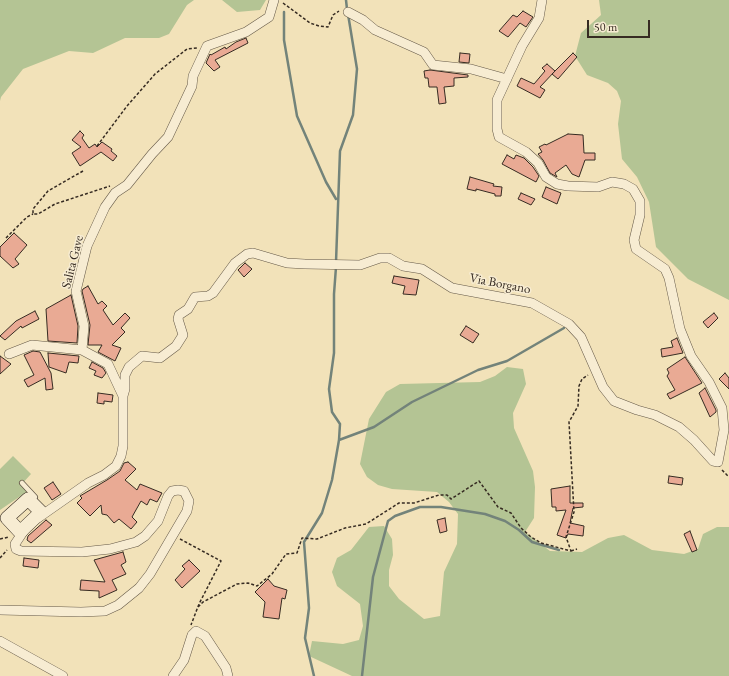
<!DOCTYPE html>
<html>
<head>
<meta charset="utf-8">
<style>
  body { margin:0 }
  #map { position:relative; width:729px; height:676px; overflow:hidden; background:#f2e2b9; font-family:"EB Garamond",serif }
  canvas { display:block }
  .scale { position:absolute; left:587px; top:20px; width:63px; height:18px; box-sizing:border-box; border:2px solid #362b22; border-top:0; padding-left:5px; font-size:12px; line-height:14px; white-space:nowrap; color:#362b22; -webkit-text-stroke:3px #f7ecd2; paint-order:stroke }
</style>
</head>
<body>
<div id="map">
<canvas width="729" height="676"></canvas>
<div class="scale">50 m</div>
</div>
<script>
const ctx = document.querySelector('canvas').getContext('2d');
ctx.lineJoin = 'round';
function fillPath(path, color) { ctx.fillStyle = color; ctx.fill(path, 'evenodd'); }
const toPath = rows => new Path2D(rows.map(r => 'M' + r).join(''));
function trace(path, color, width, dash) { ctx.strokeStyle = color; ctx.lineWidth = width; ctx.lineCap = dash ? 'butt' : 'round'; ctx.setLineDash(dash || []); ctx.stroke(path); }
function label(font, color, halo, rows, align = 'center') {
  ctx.font = font + ' "EB Garamond",serif'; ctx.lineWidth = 3; ctx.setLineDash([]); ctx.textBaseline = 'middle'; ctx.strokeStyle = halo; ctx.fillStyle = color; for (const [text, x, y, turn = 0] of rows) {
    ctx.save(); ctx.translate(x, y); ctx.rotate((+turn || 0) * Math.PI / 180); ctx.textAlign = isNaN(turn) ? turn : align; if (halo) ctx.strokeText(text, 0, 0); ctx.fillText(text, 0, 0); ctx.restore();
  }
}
const green = toPath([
  [0,0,194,0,187,5,169,34,159,38,125,38,93,53,69,51,23,69,1,97,0,101],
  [222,0,266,0,260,10,237,12],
  [599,0,729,0,729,300,688,279,656,247,649,202,637,177,622,159,618,124,621,101,617,91,608,83,587,75,575,56,581,33,601,15],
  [507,367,523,369,526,384,513,413,514,428,533,471,535,487,534,518,525,532,550,551,582,552,608,538,624,535,652,550,684,554,698,549,703,534,717,527,729,527,729,676,352,676,309,656,312,641,343,644,359,640,363,626,360,604,337,586,332,572,337,558,351,550,369,527,384,526,392,539,393,555,389,570,389,586,399,599,424,619,440,616,444,572,457,544,458,514,449,502,437,492,392,489,378,485,367,477,360,464,369,419,386,392,400,384,480,382,495,376],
  [13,456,31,474,21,485,28,491,0,510,0,469]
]);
const stream = toPath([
  [346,0,347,9],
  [284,12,284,40,297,116,326,182,336,199],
  [336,262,340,151,353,115,357,69,348,14],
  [339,440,374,427,412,402,478,370,507,361,564,328],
  [314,676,305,638,309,608,304,542,322,513,332,480,339,440,340,424,332,412,329,389,334,353,334,294,336,267],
  [362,676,373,577,388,521,395,516,420,507,441,507,485,514,505,521,519,530,532,542,559,550]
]);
const building = toPath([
  [523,11,533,17,526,27,520,23,508,37,499,31,513,15,517,17,523,11],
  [246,38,248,43,215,60,220,67,214,71,206,63,210,54,211,55,225,47,226,49,236,42,246,38],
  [460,53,470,54,469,63,459,62,460,53],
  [573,53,577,57,558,79,552,74,573,53],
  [547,64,555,71,540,87,545,90,540,98,517,86,521,78,534,84,545,71,542,68,547,64],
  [430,70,468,75,468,77,454,78,454,86,444,87,446,103,439,104,437,87,429,87,428,78,425,78,424,71,430,70],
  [80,131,84,135,82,138,89,148,95,144,97,147,102,142,112,149,111,151,117,156,113,161,101,152,80,166,72,153,81,147,72,140,80,131],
  [568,134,583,135,584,153,595,153,595,160,585,160,579,177,572,174,566,165,555,173,557,177,550,173,543,160,538,154,542,152,539,147,545,144,546,145,568,134],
  [507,155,514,159,516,155,524,158,533,167,539,176,536,182,502,164,507,155],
  [470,177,494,184,493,186,502,187,501,196,495,196,495,194,476,189,476,191,467,189,470,177],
  [546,187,561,193,557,204,542,197,546,187],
  [521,193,535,199,531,205,518,199,521,193],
  [14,233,27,245,15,259,19,264,13,268,0,256,0,247,14,233],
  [245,263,252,269,244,277,238,270,245,263],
  [394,276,419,280,416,295,403,294,405,286,392,283,394,276],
  [88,286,98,304,102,301,107,306,103,310,113,325,125,313,130,318,121,328,125,332,112,345,121,348,115,361,98,352,102,345,88,345,90,325,82,291,83,289,88,286],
  [71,295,78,326,77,343,48,341,46,309,71,295],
  [35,311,39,319,22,328,21,326,5,340,0,336,16,321,35,311],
  [714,313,718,318,708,328,703,322,714,313],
  [466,326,479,334,473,343,460,335,466,326],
  [677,338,683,353,662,357,661,349,673,347,671,341,677,338],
  [33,351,40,352,51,373,53,389,46,390,45,378,28,387,24,380,34,375,24,355,33,351],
  [48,353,79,356,78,363,69,362,66,373,49,367,48,353],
  [0,356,11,364,0,374,0,356],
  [685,357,702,383,670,399,667,394,675,390,667,376,669,373,667,369,685,357],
  [92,362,103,368,106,373,102,378,94,375,96,371,89,368,92,362],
  [725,373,729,378,729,389,719,379,725,373],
  [705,388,716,410,716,412,710,417,699,393,705,388],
  [98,393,113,395,112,402,104,401,104,404,97,403,98,393],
  [128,462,136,469,125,480,137,490,140,484,162,493,157,502,150,499,147,505,141,501,132,517,137,522,131,529,119,519,114,523,107,515,102,514,101,505,90,516,77,503,82,498,80,496,107,480,120,471,124,463,128,462],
  [669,476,683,478,682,485,668,483,669,476],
  [53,482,61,494,52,500,44,488,53,482],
  [570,486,570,503,583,503,583,507,573,508,570,523,584,526,583,536,568,534,566,538,557,535,566,510,556,511,556,507,552,507,551,489,570,486],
  [445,518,447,531,440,533,437,520,445,518],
  [46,520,52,525,31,543,27,540,28,536,46,520],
  [690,531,697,550,692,552,684,534,690,531],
  [123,552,126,562,121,565,126,574,112,580,117,590,99,598,99,591,80,590,81,580,105,582,94,560,123,552],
  [24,558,39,560,38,568,23,566,24,558],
  [189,560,200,571,182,588,175,580,185,569,182,566,189,560],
  [268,579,274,586,287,590,285,599,282,598,279,619,263,617,265,602,255,592,268,579]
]);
const path = toPath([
  [283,3,310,23,319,26,328,27,333,15,339,11],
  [97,146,127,106,155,74,187,49,197,48],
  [83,171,48,191,33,209,33,214,38,214,55,204,110,186],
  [6,238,27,217,33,214],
  [722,470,729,477],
  [0,539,9,537],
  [180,539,221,561,199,604,191,625],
  [571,551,577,549],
  [0,558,7,550],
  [198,607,203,602,237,584,248,583,257,586,272,574,286,554,297,553,302,538,317,539,345,528,366,524,399,503,414,503,439,495,447,495,451,499,479,481,498,507,511,513,521,528,531,537,541,543,571,551,566,537,574,512,569,422,578,406,579,386,582,379,588,375]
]);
const lane = toPath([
  [22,483,35,497]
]);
const street = toPath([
  [348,12,363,20,375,30,424,52,433,65,471,69,507,79],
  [82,350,84,326,76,291,87,246,105,207,115,193,127,185,152,154,168,137,192,86,193,76,207,46,246,32,269,17,274,0],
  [9,354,32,345,82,350,108,364,123,396,123,446,121,456,116,466,104,475,88,483,38,518],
  [123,396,125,389,125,375,129,367,142,356,160,358,176,346,183,335,178,319,179,315,188,309,195,297,208,296,213,293,235,263,247,254,253,253,287,263,305,264,360,265,380,258,389,258,403,266,422,269,452,288,532,303,569,324,581,337,603,387,614,401,637,410,655,415,679,427,694,440,713,461,718,462,724,430,722,408,709,382,691,356,680,329,669,278,665,269,636,249,634,240,640,215,640,201,633,189,624,184,612,182,598,187,568,186,557,184,546,177,538,163,526,152,499,137,497,129,497,100,522,46,539,18,542,0],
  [0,610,81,612,105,611,118,605,139,588,150,574,187,511,189,501,184,491,178,490,172,491,168,496,158,521,145,536,136,542,110,549,82,552,21,551,16,549,15,544,25,529],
  [0,641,63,676],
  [173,676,184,660,192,635,196,631,205,636,226,668,228,676]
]);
const secondary = toPath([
  [28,499,41,512,20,532,7,518,28,499]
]);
const streetNames = [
  ["Salita Gave",73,262,-76],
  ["Via Borgano",500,284,11]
];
fillPath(green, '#b4c494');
trace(stream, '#73837a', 2.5);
fillPath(building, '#e9aa94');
trace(building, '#362b22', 1);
trace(lane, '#655948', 6);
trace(street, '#655948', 10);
trace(secondary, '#362b22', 14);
trace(path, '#362b22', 1.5, [3, 2]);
trace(lane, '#f7ecd2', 4.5);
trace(street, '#f7ecd2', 9);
trace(secondary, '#f7ecd2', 13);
label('13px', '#362b22', '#f7ecd2', streetNames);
</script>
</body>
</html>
